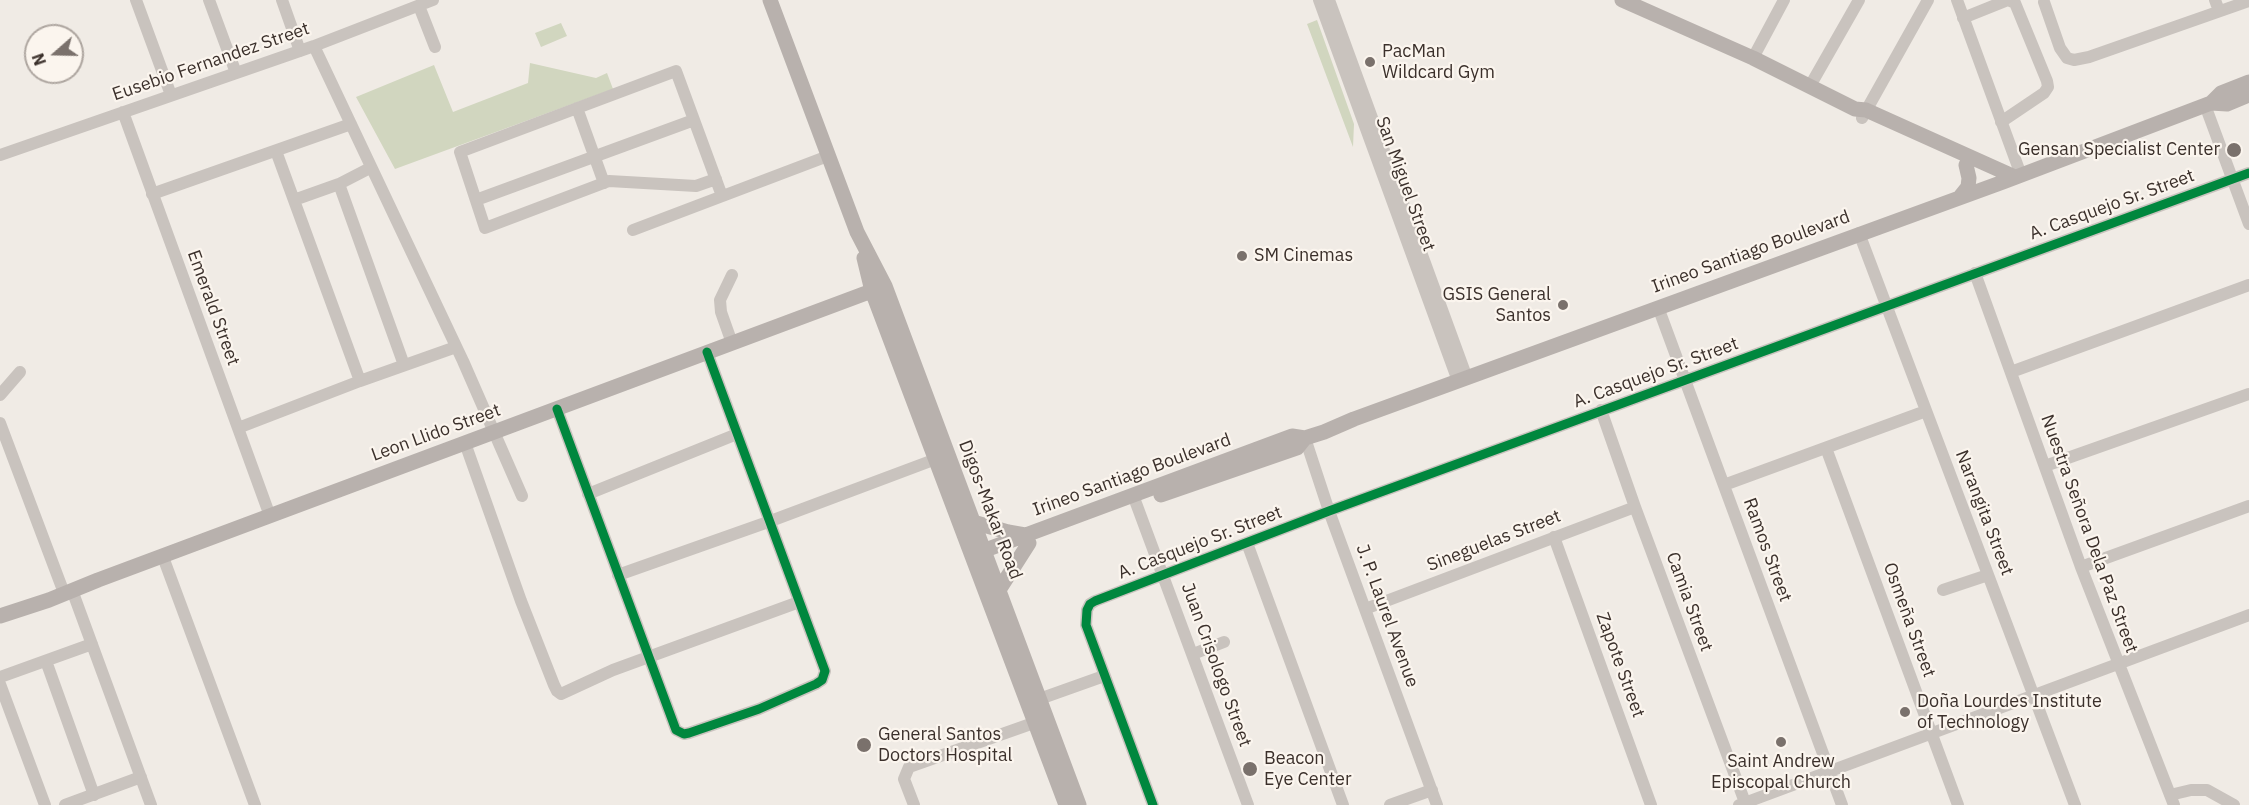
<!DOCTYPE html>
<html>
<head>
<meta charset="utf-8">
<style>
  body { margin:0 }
  #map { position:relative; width:2249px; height:805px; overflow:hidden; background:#f0ebe5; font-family:"IBM Plex Sans",sans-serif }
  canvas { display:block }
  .north { position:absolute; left:24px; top:24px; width:60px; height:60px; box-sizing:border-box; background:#fbf5ee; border:2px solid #aea6a0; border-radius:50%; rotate:250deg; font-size:16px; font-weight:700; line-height:24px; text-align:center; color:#3b302b }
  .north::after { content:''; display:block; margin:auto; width:21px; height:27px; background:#7a716c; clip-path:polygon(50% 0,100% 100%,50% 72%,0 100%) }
</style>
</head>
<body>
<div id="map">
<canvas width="2249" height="805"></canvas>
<div class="north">N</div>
</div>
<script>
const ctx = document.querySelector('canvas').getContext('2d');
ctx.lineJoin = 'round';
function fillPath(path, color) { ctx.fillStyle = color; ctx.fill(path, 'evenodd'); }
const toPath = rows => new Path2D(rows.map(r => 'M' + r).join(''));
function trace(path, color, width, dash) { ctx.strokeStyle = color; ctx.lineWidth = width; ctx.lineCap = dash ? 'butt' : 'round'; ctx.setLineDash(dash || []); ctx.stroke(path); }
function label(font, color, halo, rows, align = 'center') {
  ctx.font = font + ' "IBM Plex Sans",sans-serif'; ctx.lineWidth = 4.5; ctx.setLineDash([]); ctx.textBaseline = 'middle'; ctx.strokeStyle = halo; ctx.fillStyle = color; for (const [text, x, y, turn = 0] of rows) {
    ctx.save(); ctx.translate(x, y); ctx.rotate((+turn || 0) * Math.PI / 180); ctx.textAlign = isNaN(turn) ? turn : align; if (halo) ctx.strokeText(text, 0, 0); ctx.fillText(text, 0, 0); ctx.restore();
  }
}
const green = toPath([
  [1317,20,1354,124,1353,147,1307,24],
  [561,23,567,36,541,47,535,33],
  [530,63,596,78,607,73,613,89,395,169,356,97,434,65,453,112,528,83]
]);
const minor = toPath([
  [136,0,171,95],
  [209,0,236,73],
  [282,0,300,51],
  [1319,0,1458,381],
  [1329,0,1467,378],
  [1957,0,2021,175],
  [2215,0,2219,11],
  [2044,2,2060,48,2067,58,2074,60,2089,57,2249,1],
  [419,6,435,47],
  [1963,18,2008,0,2015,3,2047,81,2048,87,2044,93,2001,122],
  [314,46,463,361,522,496],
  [1753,58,1784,0],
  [1810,86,1859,0],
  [2205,105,2249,224],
  [577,108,604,183],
  [123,112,270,516],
  [1862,118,1928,0],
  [276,151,360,381],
  [0,155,314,46,433,0],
  [716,179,696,186,609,181,485,228,460,152,676,71,722,196],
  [339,184,404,365],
  [152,194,351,124],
  [294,200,339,184,370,168],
  [476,200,694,120],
  [633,230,828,156],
  [1859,233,2075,805],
  [1975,273,2081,567,2174,805],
  [732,275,720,300,721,312,732,343],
  [1658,307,1842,805],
  [2011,372,2249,285],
  [0,395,20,372],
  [557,409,676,730,684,734,689,733,759,709,816,684,822,680,825,671,707,352],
  [1601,410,1635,507,1746,805],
  [0,423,64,593],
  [238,428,360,381,456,347],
  [1305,438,1329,511,1437,805],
  [465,443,521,601,554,685,557,691,561,694,613,670,799,602],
  [1826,448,1958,805],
  [2045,466,2249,394],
  [1724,485,1926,411],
  [588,494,737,434],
  [1133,495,1248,805],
  [1554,537,1651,805],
  [1247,543,1343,805],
  [163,557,255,805],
  [2081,567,2249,506],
  [618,575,768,522,936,459],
  [72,590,151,805],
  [1943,590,1988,575],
  [1365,609,1635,507],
  [1193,654,1224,642],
  [46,661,94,795],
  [0,677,92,644],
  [0,684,45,805],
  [1031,702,1104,676],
  [2170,795,2191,790,2207,790,2234,805],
  [65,805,141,777],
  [914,805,904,779,909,767,1042,720],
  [1153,805,1086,625,1087,610,1090,604,1095,601,1329,511,2249,173],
  [1390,805,1432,790],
  [1739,805,2249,615]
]);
const major = toPath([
  [770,0,857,232,885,286,1079,805],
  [1622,0,1753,58,1855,109,1866,110,2015,177],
  [2211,103,2221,93,2249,82],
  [1960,197,1968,187,1969,178,1966,165],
  [864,258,872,291,1066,805],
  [1161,495,1297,448,1305,438],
  [973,522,1008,532,1025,535],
  [972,555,1292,436,1305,438,1324,432,1354,419,2003,182,2211,103,2227,104,2249,95],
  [999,590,1029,543],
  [0,616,49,600,98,580,885,286]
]);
const cycleway = toPath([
  [557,409,676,730,684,734,689,733,759,709,816,684,822,680,825,671,707,352],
  [1153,805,1086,625,1087,610,1090,604,1095,601,1329,511,2249,173]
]);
const markers = [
  [1370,62,6,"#7a716c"],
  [2234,150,8,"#7a716c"],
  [1242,256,6,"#7a716c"],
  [1563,305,6,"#7a716c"],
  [1905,712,6,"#7a716c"],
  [1781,742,6,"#7a716c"],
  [864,745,8,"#7a716c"],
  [1250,769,8,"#7a716c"]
];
const poiNames = [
  ["PacMan",1382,52],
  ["Wildcard Gym",1382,73],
  ["Gensan Specialist Center",2220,150,"right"],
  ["SM Cinemas",1254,256],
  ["GSIS General",1551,295,"right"],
  ["Santos",1551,316,"right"],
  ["Doña Lourdes Institute",1917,702],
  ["of Technology",1917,723],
  ["General Santos",878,735],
  ["Doctors Hospital",878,756],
  ["Beacon",1264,759],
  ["Eye Center",1264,780],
  ["Saint Andrew",1781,762,"center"],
  ["Episcopal Church",1781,783,"center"]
];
const streetNames = [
  ["Eusebio Fernandez Street",211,62,-19],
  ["San Miguel Street",1405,184,70],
  ["A. Casquejo Sr. Street",2112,205,-20],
  ["Irineo Santiago Boulevard",1751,252,-20],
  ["Emerald Street",213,308,70],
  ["A. Casquejo Sr. Street",1656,373,-20],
  ["Leon Llido Street",436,433,-20],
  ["Irineo Santiago Boulevard",1132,475,-20],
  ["Digos-Makar Road",990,510,69],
  ["Narangita Street",1984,513,69],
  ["Nuestra Señora Dela Paz Street",2089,534,70],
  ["Sineguelas Street",1494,541,-21],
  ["A. Casquejo Sr. Street",1200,543,-21],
  ["Ramos Street",1767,550,70],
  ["Camia Street",1689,602,70],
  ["J. P. Laurel Avenue",1387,616,70],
  ["Osmeña Street",1909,620,70],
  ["Juan Crisologo Street",1216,665,70],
  ["Zapote Street",1620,665,70]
];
fillPath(green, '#d1d6bf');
trace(minor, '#c9c3be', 12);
trace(major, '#b8b1ad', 15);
trace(cycleway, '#00873e', 9);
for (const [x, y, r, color] of markers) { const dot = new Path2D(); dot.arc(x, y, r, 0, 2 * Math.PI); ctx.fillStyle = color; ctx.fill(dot); trace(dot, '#fbf5ee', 2); }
label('18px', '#3b302b', '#fbf5ee', poiNames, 'left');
label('18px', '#3b302b', '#fbf5ee', streetNames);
</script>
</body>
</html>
